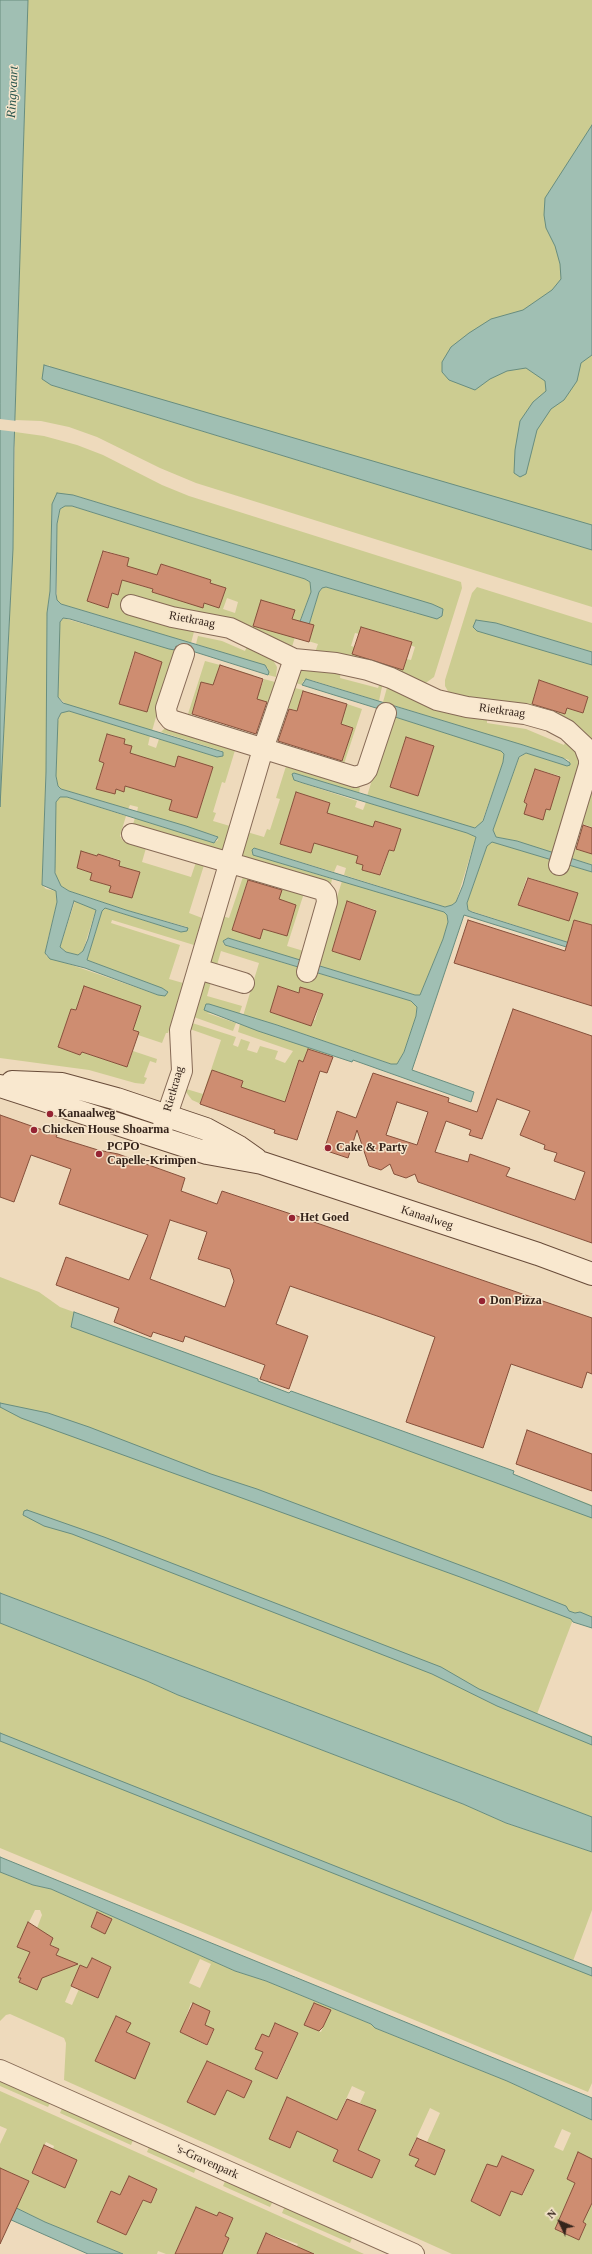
<!DOCTYPE html>
<html>
<head>
<meta charset="utf-8">
<style>
  body { margin:0 }
  #map { position:relative; width:592px; height:2254px; overflow:hidden; background:#eedabc; font-family:Georgia,serif }
  canvas { display:block }
  .north { position:absolute; left:540px; top:2202px; width:40px; height:40px; -webkit-text-stroke:3px #f6e5cc; paint-order:stroke; rotate:314deg; font-size:11px; font-weight:700; line-height:16px; text-align:center; color:#35241b }
  .north::after { content:''; display:block; margin:auto; width:14px; height:18px; background:#35241b; clip-path:polygon(50% 0,100% 100%,50% 72%,0 100%) }
</style>
</head>
<body>
<div id="map">
<canvas width="592" height="2254"></canvas>
<div class="north">N</div>
</div>
<script>
const ctx = document.querySelector('canvas').getContext('2d');
ctx.lineJoin = 'round';
function fillPath(path, color) { ctx.fillStyle = color; ctx.fill(path, 'evenodd'); }
const toPath = rows => new Path2D(rows.map(r => 'M' + r).join(''));
function trace(path, color, width, dash) { ctx.strokeStyle = color; ctx.lineWidth = width; ctx.lineCap = dash ? 'butt' : 'round'; ctx.setLineDash(dash || []); ctx.stroke(path); }
function label(font, color, halo, rows, align = 'center') {
  ctx.font = font + ' Georgia,serif'; ctx.lineWidth = 3; ctx.setLineDash([]); ctx.textBaseline = 'middle'; ctx.strokeStyle = halo; ctx.fillStyle = color; for (const [text, x, y, turn = 0] of rows) {
    ctx.save(); ctx.translate(x, y); ctx.rotate((+turn || 0) * Math.PI / 180); ctx.textAlign = isNaN(turn) ? turn : align; if (halo) ctx.strokeText(text, 0, 0); ctx.fillText(text, 0, 0); ctx.restore();
  }
}
const green = toPath([
  [28,0,592,0,592,533,52,373,49,364,49,366,44,365,51,385,592,550,592,607,196,483,160,468,97,437,69,427,41,421,15,420],
  [15,432,44,436,77,445,103,455,162,485,189,496,461,582,462,588,434,677,423,685,314,655,318,644,295,637,291,650,195,628,191,643,61,604,57,600,57,524,60,509,64,506,72,506,305,579,310,582,311,592,300,620,308,628,319,592,322,588,326,587,418,614,439,607,73,495,52,504,50,591,47,613,46,772,42,885,46,889,56,891,57,902,47,943,46,956,158,995,167,991,87,960,102,911,105,908,181,932,187,927,126,910,69,891,61,886,56,877,55,867,56,811,56,802,60,797,67,797,126,816,120,836,123,841,146,848,142,862,191,877,197,859,205,862,189,913,202,918,194,945,112,920,111,923,180,945,169,979,183,983,168,1033,166,1033,162,1043,138,1035,139,1032,133,1030,140,1006,84,987,76,1010,71,1009,58,1047,80,1055,82,1052,127,1067,133,1051,157,1059,156,1063,150,1061,144,1077,147,1078,144,1084,135,1083,89,1070,0,1058,0,807,13,549],
  [103,550,129,558,118,594,113,592,108,608,87,601],
  [161,564,211,580,203,607,152,592,153,589,138,585,142,571,158,575],
  [227,598,238,602,235,613,223,609],
  [271,603,295,610,291,623,265,629,253,626,254,621],
  [361,627,412,642,410,645,415,647,411,660,406,659,403,670,353,654,355,647,351,646,355,633,360,634],
  [82,852,97,856,98,854,120,860,119,866,140,873,132,898,110,892,111,886,90,880,92,873,77,868],
  [477,587,592,623,592,652,496,623,500,637,592,665,592,747,449,693,445,686,445,680,472,593],
  [539,680,588,697,583,713,567,708,564,714,532,705],
  [63,618,175,650,152,731,67,705,58,697,59,633,60,622],
  [134,653,162,662,147,712,119,704],
  [198,636,222,641,245,651,248,644,273,660,277,667,276,677,268,675,268,668,196,644],
  [205,661,220,665,217,673,228,677,230,668,253,675,250,683,261,687,264,679,275,682,269,703,202,682,191,716,187,717],
  [305,669,341,671,340,678,378,688,381,681,383,682,379,701,311,680,303,681,302,685,293,682,300,671],
  [388,684,487,715,487,723,526,729,564,745,567,738,582,759,555,854,517,841,496,837,493,830,519,758,526,753,567,766,569,760,383,702],
  [535,769,560,776,546,809,524,802],
  [291,687,303,690,300,699,311,702,314,694,336,701,334,708,344,712,347,704,362,709,344,764,274,742,342,762,352,728,285,707],
  [66,710,150,736,148,745,156,748,159,739,217,757,223,755,222,751,161,732,167,726,236,747,225,783,222,782,213,812,216,813,213,821,230,826,221,854,139,829,133,824,135,818,214,843,218,840,216,836,137,812,138,807,130,805,128,809,61,789,58,786,56,776,57,724,61,713],
  [107,734,125,739,124,744,130,769,124,791,116,789,114,794,96,788,104,763,99,761],
  [213,767,197,818,169,810,180,776],
  [392,716,502,751,504,754,503,762,481,825,473,828,367,796],
  [406,737,434,746,418,796,390,787],
  [287,763,356,784,360,788,359,793,294,773,296,781,357,801,355,807,363,810,366,802,467,833,476,837,456,902,452,905,445,907,344,875,346,868,337,865,334,872,254,848,252,854,332,879,331,884,325,886,239,859,247,832,264,837,267,829,270,830,280,799,276,798],
  [296,792,330,803,319,838,316,837,311,853,280,844],
  [375,821,401,829,394,851,389,850,381,875,362,870,363,865,356,862,363,840,368,842],
  [588,793,592,794,592,827,579,823],
  [492,842,592,872,592,925,574,920,570,934,592,950,468,910,467,903,487,846],
  [527,877,577,893,569,921,518,905],
  [571,848,592,854,592,865,568,857],
  [244,874,304,893,287,946,307,952,304,962,228,938,223,941,224,945,411,1001,417,1007,416,1016,404,1052,397,1064,391,1064,277,1025,243,1016,259,963,221,951,217,965,208,962,222,916,229,918],
  [248,879,282,889,272,924,265,923,232,930],
  [278,986,299,993,301,987,323,994,315,1020,292,1019,270,1012],
  [342,881,444,912,447,915,448,922,443,939,420,995,415,995,316,965],
  [347,901,376,910,360,960,332,951],
  [75,901,96,909,83,951,78,955,66,952,60,947],
  [202,980,211,982,207,996,242,1006,239,1015,207,1013,236,1023,233,1031,191,1016],
  [189,1022,236,1037,233,1045,238,1047,241,1039,250,1042,247,1050,257,1053,260,1046,278,1051,275,1059,285,1063,293,1051,238,1032,240,1024,336,1057,309,1049,303,1062,299,1061,275,1130,241,1088,243,1081,212,1070,201,1104,192,1100,183,1088,203,1094,221,1040,187,1028],
  [0,1277,39,1292,60,1307,258,1379,258,1381,289,1393,291,1391,592,1505,592,1623,574,1617,537,1714,592,1736,592,1817,0,1593],
  [0,1623,147,1681,178,1695,463,1804,506,1823,592,1852,592,1910,573,1961,592,1968,592,2083,588,2092,0,1848],
  [0,1872,33,1885,51,1889,235,1971,266,1981,371,2024,375,2028,507,2081,592,2120,592,2159,578,2153,567,2179,575,2183,555,2229,579,2240,586,2224,583,2222,592,2203,592,2254,452,2254,64,2080,66,2043,64,2038,10,2014,6,2015,0,2021],
  [35,1910,40,1910,42,1915,34,1936,59,1949,50,1975,19,1982,21,1978,18,1977,34,1953,17,1947],
  [97,1913,112,1919,105,1933,91,1927],
  [92,1958,111,1967,98,1998,79,1989,72,2005,65,2002,78,1971,80,1971,82,1966,87,1968],
  [200,1959,211,1964,200,1988,189,1983],
  [191,2003,210,2011,204,2025,214,2030,207,2046,181,2032],
  [314,2003,330,2010,321,2032,304,2025],
  [116,2016,130,2023,126,2033,150,2043,135,2078,95,2061],
  [275,2023,298,2033,278,2079,255,2069],
  [208,2061,252,2081,244,2098,234,2093,228,2087,220,2104,211,2112,216,2115,188,2102],
  [352,2086,365,2092,360,2103,375,2110,358,2150,380,2160,372,2178,334,2161,338,2150,334,2126],
  [287,2097,330,2117,319,2141,297,2131,289,2148,269,2139],
  [430,2108,440,2113,427,2142,442,2160,435,2175,416,2166,419,2159,409,2154],
  [562,2129,571,2133,563,2151,554,2147],
  [502,2156,534,2170,523,2195,511,2191,500,2215,471,2201,487,2165,490,2166,491,2165,496,2169],
  [0,2078,51,2101,48,2107,0,2086],
  [0,2091,295,2223,364,2254,308,2254,296,2248,298,2244,267,2233,257,2254,217,2254,223,2251,229,2238,225,2236,233,2218,219,2212,208,2254,166,2254,158,2251,157,2254,123,2254,45,2222,0,2200,0,2144,7,2129,0,2126],
  [46,2142,54,2146,53,2149,77,2160,65,2188,32,2173],
  [15,2175,29,2181,22,2197,8,2191],
  [157,2190,151,2203,143,2200,126,2235,98,2222,111,2191,120,2195],
  [63,2106,134,2138,131,2145,60,2113],
  [150,2145,197,2166,194,2173,147,2152],
  [226,2179,273,2201,270,2207,223,2186],
  [285,2206,353,2236,350,2243,282,2213]
]);
const water = toPath([
  [0,0,28,0,14,448,13,549,0,807,0,0],
  [592,125,592,355,581,363,577,381,564,400,551,409,537,430,526,474,520,477,514,473,515,450,520,421,533,402,546,391,545,381,526,368,507,371,490,379,475,390,449,380,442,372,442,362,451,347,469,333,491,319,523,310,552,290,561,279,560,264,555,246,546,228,544,215,545,198,592,125],
  [44,365,592,525,592,550,51,385,42,379,44,365],
  [57,493,73,495,432,604,443,609,442,616,437,619,326,587,322,588,319,592,308,628,299,624,311,592,310,582,305,579,72,506,65,506,60,509,57,524,56,594,57,600,61,604,265,665,269,672,268,675,176,646,175,650,169,649,70,619,63,618,60,622,58,697,63,703,223,752,223,756,217,757,69,711,61,713,58,719,56,776,58,786,61,789,186,826,218,837,214,843,67,797,60,797,56,802,55,873,61,886,69,891,126,910,188,928,187,931,181,932,105,908,102,911,87,960,162,988,168,992,165,996,158,995,85,968,50,959,45,953,57,902,56,891,42,885,46,772,47,613,50,591,52,504,57,493],
  [74,901,96,910,88,939,83,951,78,955,66,952,60,947,74,901],
  [476,620,496,623,592,652,592,665,477,631,473,627,476,620],
  [306,679,523,745,563,758,570,763,570,765,567,766,526,753,519,757,493,830,496,837,517,841,592,865,592,872,492,842,487,846,467,903,468,910,472,912,592,950,592,955,464,915,412,1070,474,1092,471,1102,353,1060,352,1062,258,1031,204,1010,206,1004,209,1004,277,1025,391,1064,397,1064,404,1052,416,1016,417,1007,411,1001,225,945,223,941,228,938,415,995,420,995,443,939,448,922,447,915,444,912,253,855,252,850,254,848,445,907,452,905,456,902,463,885,476,837,467,833,303,783,294,780,292,774,294,773,475,828,483,821,503,762,504,754,501,751,392,716,392,713,302,685,306,679],
  [74,1312,258,1379,258,1381,289,1393,291,1391,514,1471,513,1474,592,1506,592,1518,71,1327,74,1312],
  [0,1403,48,1413,89,1427,211,1474,257,1489,505,1582,566,1606,569,1611,575,1613,580,1612,592,1617,592,1628,573,1622,571,1619,460,1577,21,1418,0,1407,0,1403],
  [27,1510,104,1537,441,1667,479,1689,592,1737,592,1745,497,1706,432,1674,72,1534,44,1526,23,1515,24,1511,27,1510],
  [0,1593,592,1817,592,1852,506,1823,463,1804,178,1695,147,1681,0,1623,0,1593],
  [0,1733,592,1968,592,1976,0,1741,0,1733],
  [0,1857,592,2098,592,2120,507,2081,375,2028,371,2024,266,1981,235,1971,51,1889,33,1885,0,1872,0,1857],
  [0,2200,45,2222,123,2254,88,2254,0,2215,0,2200]
]);
const pier = toPath([
  [0,419,17,421,17,432,0,430]
]);
const building = toPath([
  [103,551,129,558,127,566,157,575,161,564,211,580,210,583,226,588,219,608,204,603,203,608,152,592,153,589,122,580,118,595,112,593,108,608,87,601,103,551],
  [261,600,295,610,292,619,314,625,309,642,253,626,261,600],
  [361,627,412,642,403,670,352,654,361,627],
  [135,652,162,662,147,712,119,704,135,652],
  [220,665,263,679,257,699,267,702,256,734,192,714,201,682,213,685,220,665],
  [539,680,588,697,583,713,567,708,565,714,532,704,539,680],
  [303,691,347,704,341,724,353,728,342,761,278,741,289,709,297,711,303,691],
  [107,734,125,739,124,744,132,746,130,753,175,767,178,756,213,767,197,818,169,810,172,800,125,786,124,792,116,789,115,794,96,789,104,763,99,761,107,734],
  [406,737,434,746,418,796,390,787,406,737],
  [535,769,560,777,550,810,546,809,543,820,524,814,527,804,524,802,535,769],
  [296,792,330,803,327,813,373,827,375,821,401,829,394,851,389,850,380,875,362,870,363,865,356,863,358,856,314,843,311,853,280,844,296,792],
  [583,825,592,828,592,854,576,849,583,825],
  [81,851,97,856,98,854,120,861,119,866,140,872,132,898,109,892,111,886,90,880,92,873,77,868,81,851],
  [528,878,578,893,569,921,518,905,528,878],
  [248,880,282,890,279,899,296,905,287,936,263,929,260,939,232,930,248,880],
  [347,901,376,911,360,960,332,951,347,901],
  [468,920,565,951,574,920,592,925,592,1006,454,963,468,920],
  [84,986,141,1006,133,1030,139,1032,127,1067,82,1052,80,1055,58,1047,71,1009,76,1010,84,986],
  [278,986,299,993,300,987,323,994,311,1026,270,1012,278,986],
  [513,1009,592,1036,592,1243,418,1182,415,1174,406,1178,394,1174,390,1164,381,1170,369,1166,357,1130,348,1158,324,1150,337,1111,356,1118,373,1073,449,1098,448,1102,477,1112,513,1009],
  [497,1099,530,1111,520,1135,545,1145,544,1149,557,1153,554,1161,585,1172,575,1200,506,1176,510,1168,470,1154,468,1162,435,1152,446,1121,471,1130,469,1135,482,1139,497,1099],
  [397,1102,428,1112,417,1145,386,1135,397,1102],
  [308,1049,333,1057,327,1073,320,1071,297,1140,274,1133,275,1130,200,1104,212,1070,243,1081,241,1087,285,1102,299,1060,303,1062,308,1049],
  [0,1115,57,1135,56,1137,98,1150,118,1154,185,1178,181,1191,217,1204,222,1191,300,1217,306,1216,311,1221,592,1318,592,1374,587,1372,582,1388,511,1364,483,1448,406,1422,435,1337,380,1317,290,1286,276,1324,308,1336,289,1389,260,1379,265,1365,185,1336,183,1342,153,1332,151,1337,114,1322,119,1308,56,1285,66,1257,129,1280,148,1235,59,1204,71,1169,31,1155,14,1202,0,1197,0,1115],
  [170,1220,207,1232,198,1259,230,1269,234,1281,225,1307,150,1279,170,1220],
  [527,1430,592,1454,592,1491,516,1464,527,1430],
  [97,1912,112,1919,105,1934,91,1927,97,1912],
  [28,1922,53,1938,50,1945,59,1949,56,1955,78,1964,42,1978,37,1990,19,1982,21,1978,18,1978,30,1952,17,1947,28,1922],
  [92,1958,111,1967,98,1998,71,1986,80,1965,87,1968,92,1958],
  [193,2003,210,2011,205,2025,214,2029,207,2045,180,2032,193,2003],
  [314,2003,331,2010,323,2027,319,2031,304,2025,314,2003],
  [116,2016,131,2023,126,2032,150,2043,135,2079,95,2061,116,2016],
  [275,2023,298,2033,277,2079,255,2069,263,2052,255,2049,262,2034,269,2037,275,2023],
  [207,2061,252,2081,244,2098,227,2090,215,2115,187,2102,207,2061],
  [287,2097,337,2120,347,2099,376,2110,358,2150,380,2160,372,2178,333,2161,338,2150,297,2131,290,2148,269,2139,287,2097],
  [417,2138,445,2150,435,2175,415,2166,419,2159,409,2155,417,2138],
  [44,2145,77,2160,65,2188,32,2173,44,2145],
  [578,2152,592,2159,592,2203,583,2222,586,2224,579,2240,555,2229,575,2183,567,2179,578,2152],
  [502,2156,534,2170,522,2195,511,2191,500,2216,471,2201,487,2164,497,2167,502,2156],
  [0,2168,29,2181,0,2244,0,2168],
  [129,2176,157,2189,151,2203,143,2200,126,2235,97,2222,111,2191,120,2195,129,2176],
  [196,2207,217,2216,219,2212,233,2218,225,2236,229,2238,222,2254,175,2254,196,2207],
  [266,2233,314,2254,257,2254,266,2233]
]);
const minor = toPath([
  [131,605,172,617,230,628,294,659,336,663,368,670,391,678,437,700,467,707,525,714,550,721,567,730,584,746,589,759,589,765,559,865],
  [184,654,166,708,167,715,171,720,355,777,364,774,367,770,386,713],
  [132,834,322,890,326,895,327,902,307,972],
  [198,969,244,983],
  [159,1138,182,1071,180,1030,263,749,294,659],
  [0,2070,414,2254]
]);
const secondary = toPath([
  [12,1082,62,1084,117,1099,206,1129,239,1147,256,1159],
  [0,1086,207,1153,262,1163,538,1254,592,1274]
]);
const markers = [
  [50,1114,4,"#962433"],
  [34,1130,4,"#962433"],
  [328,1148,4,"#962433"],
  [99,1154,4,"#962433"],
  [292,1218,4,"#962433"],
  [482,1301,4,"#962433"]
];
const streetNames = [
  ["Rietkraag",192,620,11],
  ["Rietkraag",502,711,8],
  ["Rietkraag",174,1089,-74],
  ["Kanaalweg",427,1218,18],
  ["'s-Gravenpark",207,2162,24]
];
const poiNames = [
  ["Kanaalweg",58,1114],
  ["Chicken House Shoarma",42,1130],
  ["PCPO",107,1147],
  ["Capelle-Krimpen",107,1161],
  ["Cake & Party",336,1148],
  ["Het Goed",300,1218],
  ["Don Pizza",490,1301]
];
const waterNames = [
  ["Ringvaart",13,92,-87]
];
fillPath(green, '#cccc91');
fillPath(water, '#a0bfb3');
trace(water, '#688d7f', 1);
fillPath(pier, '#eedabc');
fillPath(building, '#ce8d71');
trace(building, '#86503b', 1);
trace(minor, '#866a56', 22);
trace(secondary, '#684b39', 24);
trace(minor, '#f9e8cf', 20);
trace(secondary, '#f9e8cf', 22);
for (const [x, y, r, color] of markers) { const dot = new Path2D(); dot.arc(x, y, r, 0, 2 * Math.PI); ctx.fillStyle = color; ctx.fill(dot); trace(dot, '#f6e5cc', 1.5); }
label('12px', '#35241b', '#f6e5cc', streetNames);
label('bold 12px', '#35241b', '#f6e5cc', poiNames, 'left');
label('italic 13px', '#29554d', '#f6e5cc', waterNames);
</script>
</body>
</html>
